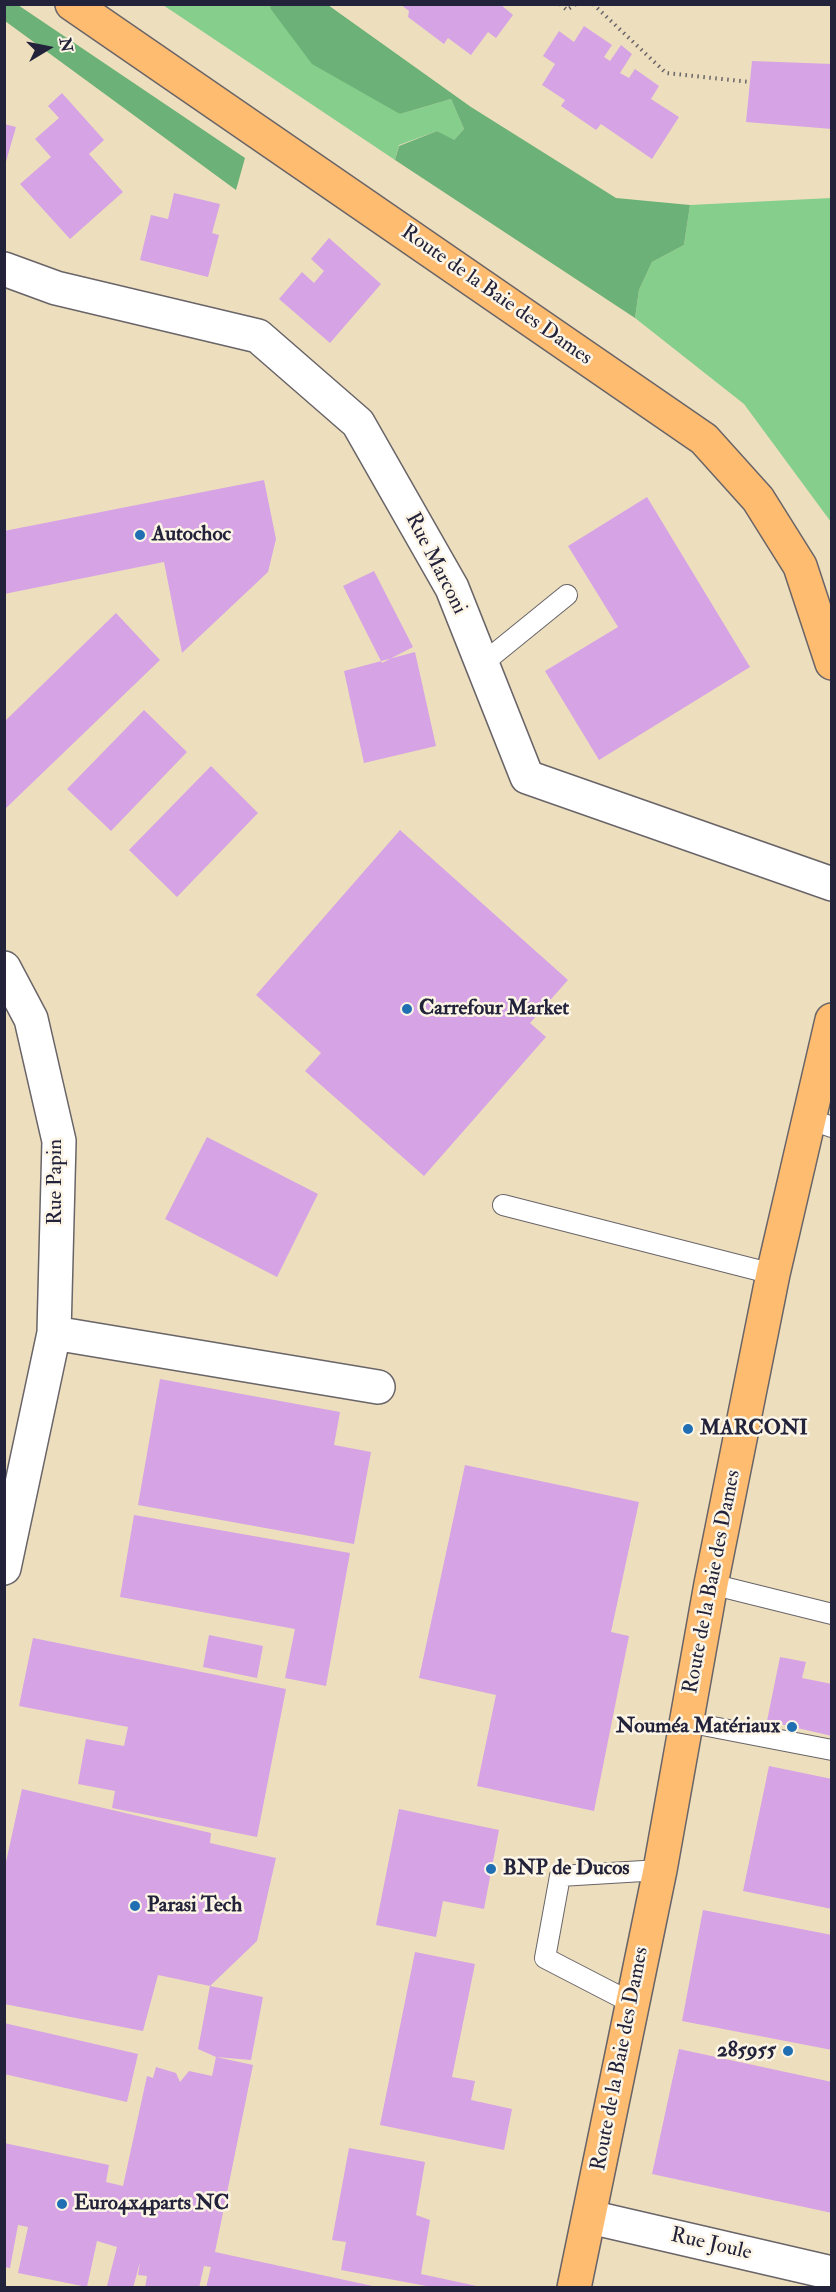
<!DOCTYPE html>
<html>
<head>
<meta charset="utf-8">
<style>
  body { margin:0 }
  #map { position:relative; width:836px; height:2292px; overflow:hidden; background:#eddfbd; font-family:"IM FELL Double Pica",serif }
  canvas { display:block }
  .frame { position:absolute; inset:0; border:6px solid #22223b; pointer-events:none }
  .north { position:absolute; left:18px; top:18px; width:60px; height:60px; -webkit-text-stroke:4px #fcf5e5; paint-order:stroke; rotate:80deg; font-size:16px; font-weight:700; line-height:24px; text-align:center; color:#22223b }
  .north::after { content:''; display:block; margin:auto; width:21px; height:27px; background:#22223b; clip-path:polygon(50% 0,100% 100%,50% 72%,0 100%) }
</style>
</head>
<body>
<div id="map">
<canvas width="836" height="2292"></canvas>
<div class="frame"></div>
<div class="north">N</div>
</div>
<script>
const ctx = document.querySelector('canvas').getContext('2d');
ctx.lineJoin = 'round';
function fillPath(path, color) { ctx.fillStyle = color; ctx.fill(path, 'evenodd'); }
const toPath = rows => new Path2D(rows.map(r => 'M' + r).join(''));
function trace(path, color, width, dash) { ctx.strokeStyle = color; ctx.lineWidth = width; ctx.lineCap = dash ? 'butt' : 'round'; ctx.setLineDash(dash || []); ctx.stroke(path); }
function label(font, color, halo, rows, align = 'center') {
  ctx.font = font + ' "IM FELL Double Pica",serif'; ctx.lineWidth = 5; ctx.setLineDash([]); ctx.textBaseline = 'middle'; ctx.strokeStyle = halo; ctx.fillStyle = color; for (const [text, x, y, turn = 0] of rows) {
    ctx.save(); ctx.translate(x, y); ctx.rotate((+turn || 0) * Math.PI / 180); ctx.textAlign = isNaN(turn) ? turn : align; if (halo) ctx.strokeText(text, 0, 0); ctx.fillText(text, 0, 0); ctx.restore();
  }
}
const green = toPath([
  [163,5,271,5,270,8,400,114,451,99,464,129,453,141,437,131,399,145,395,160],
  [831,198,831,522,744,404,635,318,639,290,652,262,684,245,690,205]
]);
const forest = toPath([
  [5,4,18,5,245,158,236,190,5,21],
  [271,4,328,5,471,107,616,198,690,205,684,245,652,262,639,290,635,318,395,160,399,146,437,131,454,140,464,129,451,99,400,114,312,64,270,8]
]);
const building = toPath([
  [400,4,500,4,513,15,496,38,488,32,471,55,448,38,444,44,408,17,409,11],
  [584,26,612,45,604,57,610,61,621,45,632,54,620,73,629,78,635,69,659,86,651,99,679,117,652,159,601,124,596,130,561,106,565,100,542,85,555,64,543,56,559,31,574,42],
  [752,61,832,64,832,129,746,122],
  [62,93,104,140,89,154,123,192,70,239,20,184,51,157,35,139,59,118,48,106],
  [4,124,16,127,5,165,4,165],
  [174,193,220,204,212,233,219,235,208,277,140,260,151,215,168,219],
  [329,238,381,284,330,343,279,299,302,272,314,283,324,271,311,259],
  [264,480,276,539,268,572,182,653,164,562,4,594,4,531],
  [647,497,750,667,599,760,545,671,618,627,568,546],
  [374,571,413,647,382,663,343,586],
  [116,613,160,660,4,810,4,722],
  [415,652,436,746,364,763,344,671],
  [144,710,187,752,111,831,67,789],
  [211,766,258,813,177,897,129,850],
  [400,830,568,980,530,1023,546,1037,424,1176,305,1071,321,1053,256,995],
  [207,1137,318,1194,277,1277,165,1219],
  [160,1379,340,1412,334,1445,371,1452,354,1544,138,1505],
  [465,1465,639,1502,611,1632,629,1636,594,1811,477,1786,496,1695,419,1678],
  [134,1515,350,1553,326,1686,285,1678,295,1629,120,1597],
  [209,1635,263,1646,257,1678,203,1667],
  [33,1638,286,1689,257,1837,112,1808,115,1791,78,1784,86,1739,124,1746,128,1727,19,1706],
  [780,1657,806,1662,802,1678,832,1684,832,1736,767,1721],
  [769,1766,832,1779,832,1909,743,1891],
  [22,1789,211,1833,210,1843,276,1858,257,1941,210,1986,158,1975,143,2031,4,2004,4,1871],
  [399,1809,499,1830,484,1909,443,1901,436,1937,376,1925],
  [703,1910,832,1935,832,2050,682,2021],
  [415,1952,475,1964,452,2077,475,2081,471,2100,512,2109,504,2150,380,2125],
  [210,1986,263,1997,251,2060,216,2057,253,2065,215,2252,382,2288,206,2288,211,2267,204,2266,199,2288,145,2288,147,2276,138,2275,140,2262,133,2288,112,2288,107,2286,117,2247,97,2241,87,2287,18,2273,28,2227,18,2225,10,2268,4,2267,4,2143,109,2165,106,2182,123,2186,147,2076,153,2078,156,2067,176,2073,180,2082,189,2071,212,2076,216,2057,198,2049],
  [4,2023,138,2054,127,2102,4,2074],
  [679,2049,832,2082,832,2213,652,2174],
  [349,2148,425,2162,416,2215,430,2220,421,2274,486,2288,437,2288,341,2270,346,2242,332,2240]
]);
const path = toPath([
  [560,4,567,10,576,4],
  [593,4,666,73,750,82]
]);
const lane = toPath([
  [482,664,567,595],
  [809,1119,832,1127],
  [503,1205,773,1274],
  [711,1584,832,1614],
  [687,1722,832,1750],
  [632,2003,545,1958,560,1876,660,1870]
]);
const street = toPath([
  [4,269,56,288,258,336,358,423,452,588,527,777,832,884],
  [4,968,31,1019,59,1141,54,1333,4,1568],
  [54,1333,378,1387],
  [590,2217,832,2273]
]);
const primary = toPath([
  [72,4,704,439,758,499,800,566,832,663],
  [574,2288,660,1870,711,1584,773,1274,832,1020]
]);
const markers = [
  [140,535,6,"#1f6fb2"],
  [407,1009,6,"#1f6fb2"],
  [688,1429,6,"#1f6fb2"],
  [792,1727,6,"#1f6fb2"],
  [491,1869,6,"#1f6fb2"],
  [135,1906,6,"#1f6fb2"],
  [788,2051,6,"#1f6fb2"],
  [62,2204,6,"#1f6fb2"]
];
const streetNames = [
  ["Route de la Baie des Dames",496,296,35],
  ["Rue Marconi",435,564,63],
  ["Rue Papin",56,1182,-90],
  ["Route de la Baie des Dames",713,1582,-79],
  ["Route de la Baie des Dames",621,2059,-79],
  ["Rue Joule",711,2245,13]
];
const poiNames = [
  ["Autochoc",152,535],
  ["Carrefour Market",419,1009],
  ["MARCONI",700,1429],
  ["Nouméa Matériaux",780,1727,"right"],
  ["BNP de Ducos",503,1869],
  ["Parasi Tech",147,1906],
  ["285955",776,2051,"right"],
  ["Euro4x4parts NC",74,2204]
];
fillPath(green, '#85ce8b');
fillPath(forest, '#6cb177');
fillPath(building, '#d6a3e5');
trace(lane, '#696468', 22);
trace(street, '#696468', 36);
trace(primary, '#696468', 36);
trace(path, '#696468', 4, [1.5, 4.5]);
trace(lane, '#fff', 20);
trace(street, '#fff', 33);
trace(primary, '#febc70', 33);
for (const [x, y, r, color] of markers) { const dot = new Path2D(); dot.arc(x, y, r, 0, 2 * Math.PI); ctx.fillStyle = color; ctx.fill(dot); trace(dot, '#fcf5e5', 2); }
label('21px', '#22223b', '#fcf5e5', streetNames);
label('bold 21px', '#22223b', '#fcf5e5', poiNames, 'left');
</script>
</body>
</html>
